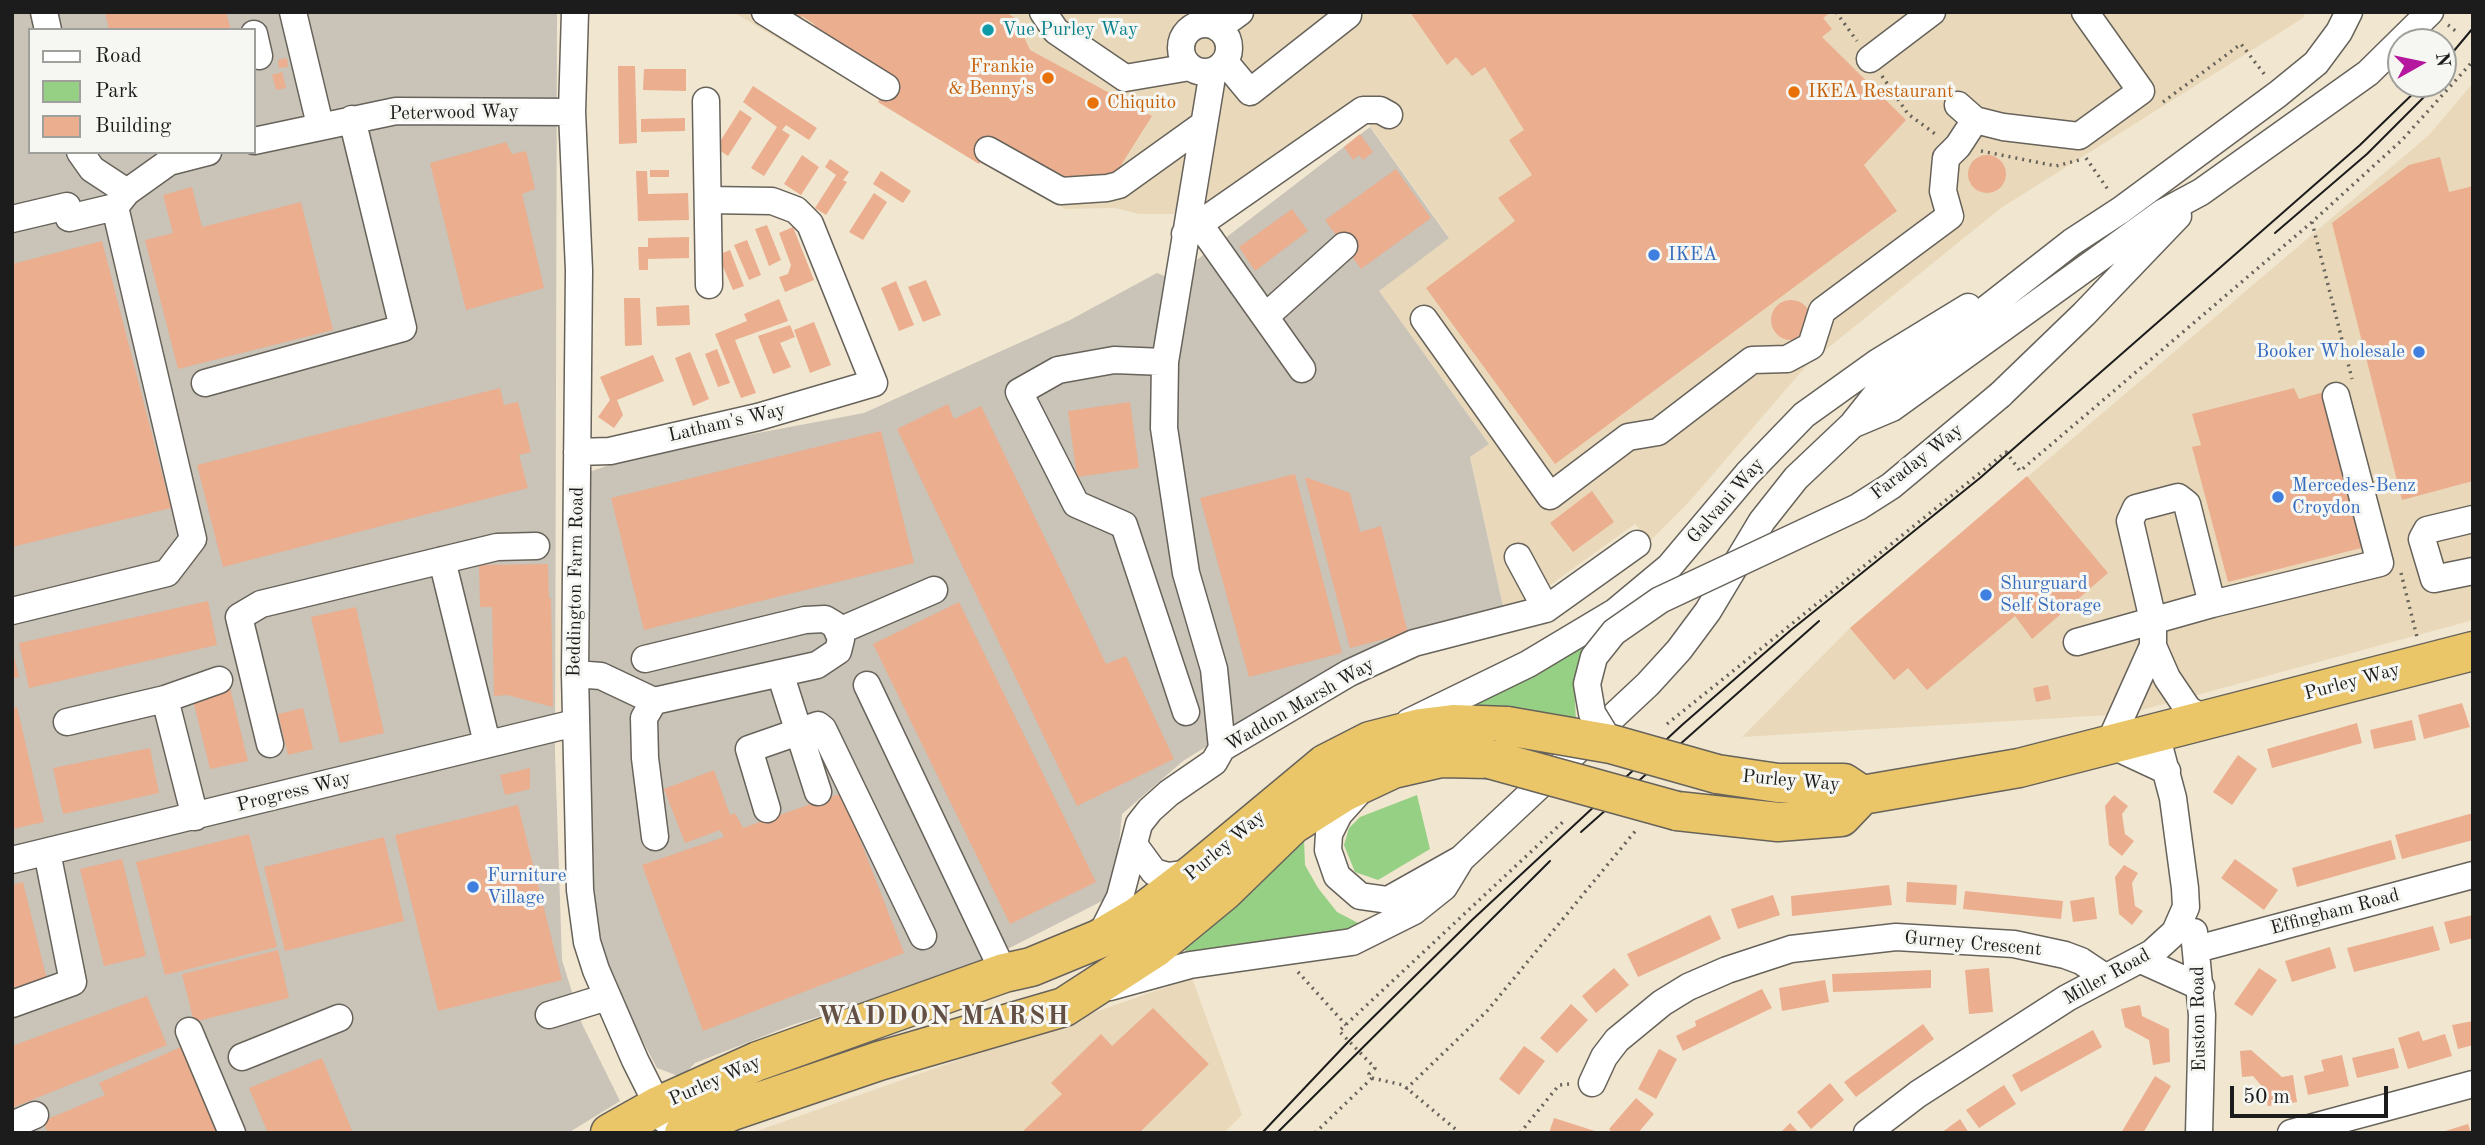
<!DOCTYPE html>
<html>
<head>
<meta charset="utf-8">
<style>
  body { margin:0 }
  #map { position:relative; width:2485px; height:1145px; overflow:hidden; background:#f1e6d0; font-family:"Old Standard TT",serif }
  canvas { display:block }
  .frame { position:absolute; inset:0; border:14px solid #1c1c1c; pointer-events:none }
  .legend { position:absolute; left:28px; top:28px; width:228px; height:126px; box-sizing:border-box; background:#f6f6f2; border:2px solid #9f9f9c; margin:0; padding:9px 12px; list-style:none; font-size:21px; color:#1c1c1c }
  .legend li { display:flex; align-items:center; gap:14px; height:35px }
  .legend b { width:35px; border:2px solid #9f9f9c }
  .north { position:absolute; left:2387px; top:28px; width:70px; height:70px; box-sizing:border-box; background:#f6f6f2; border:2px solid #9f9f9c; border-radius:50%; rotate:81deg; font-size:19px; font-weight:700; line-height:28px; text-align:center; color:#1c1c1c }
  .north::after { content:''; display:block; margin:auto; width:24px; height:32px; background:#b5179e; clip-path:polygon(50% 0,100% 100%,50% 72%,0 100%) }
  .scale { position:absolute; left:2230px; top:1086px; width:158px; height:32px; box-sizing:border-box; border:4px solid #1c1c1c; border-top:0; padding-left:9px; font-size:21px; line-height:24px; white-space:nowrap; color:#1c1c1c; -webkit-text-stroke:5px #f6f6f2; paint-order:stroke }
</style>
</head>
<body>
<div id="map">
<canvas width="2485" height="1145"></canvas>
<div class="frame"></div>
<ul class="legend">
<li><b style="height:9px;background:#fff"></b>Road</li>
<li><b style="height:19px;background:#96d084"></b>Park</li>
<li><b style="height:19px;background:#ebae8f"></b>Building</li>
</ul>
<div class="north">N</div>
<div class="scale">50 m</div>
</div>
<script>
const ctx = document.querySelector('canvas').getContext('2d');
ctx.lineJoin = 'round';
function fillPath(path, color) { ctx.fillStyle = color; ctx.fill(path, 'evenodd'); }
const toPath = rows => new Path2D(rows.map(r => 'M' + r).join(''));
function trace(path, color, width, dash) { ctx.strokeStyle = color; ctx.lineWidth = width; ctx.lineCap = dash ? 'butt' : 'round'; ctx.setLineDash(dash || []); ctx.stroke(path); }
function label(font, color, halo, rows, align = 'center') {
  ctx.font = font + ' "Old Standard TT",serif'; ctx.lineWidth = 6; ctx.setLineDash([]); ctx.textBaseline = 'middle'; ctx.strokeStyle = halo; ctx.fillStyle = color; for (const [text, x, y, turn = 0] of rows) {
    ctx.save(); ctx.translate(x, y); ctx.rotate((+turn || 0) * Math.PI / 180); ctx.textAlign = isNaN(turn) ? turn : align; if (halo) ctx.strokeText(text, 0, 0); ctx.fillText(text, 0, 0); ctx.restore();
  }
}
const built = toPath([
  [733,12,2306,12,2303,18,2001,208,1807,365,1689,502,1650,541,1635,524,1535,596,1504,611,1470,456,1489,444,1378,290,1449,237,1353,102,1203,209,1181,214,1139,214,1115,208,1065,209],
  [2473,83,2473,620,2127,714,1742,737,1850,628,2429,135],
  [1192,978,1242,1115,1224,1133,751,1133]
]);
const industrial = toPath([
  [12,12,557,12,555,753,562,960,582,1024,620,1101,568,1133,12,1133],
  [30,30,254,30,254,152,30,152],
  [1370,127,1449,238,1379,291,1489,444,1470,457,1504,611,1275,704,1183,761,1122,814,1114,895,962,972,792,1025,695,1063,681,1077,657,1068,624,1006,599,945,584,881,583,474,636,456,864,413,1070,320,1157,273,1172,279]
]);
const green = toPath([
  [1602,631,1582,662,1574,680,1576,721,1471,711,1472,703],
  [1417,795,1430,849,1378,880,1355,872,1344,845,1349,828,1360,817],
  [1304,839,1305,865,1318,888,1337,912,1360,924,1346,930,1186,952,1184,947]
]);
const building = toPath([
  [105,12,226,12,231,30,109,30],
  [778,12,1006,12,1016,19,1030,50,1152,116,1116,173,1078,183,1051,174,994,140,979,164,878,102,886,87,818,34,814,24,802,16,797,23],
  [1410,12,1831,12,1823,18,1832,29,1822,37,1906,120,1864,165,1897,211,1555,464,1426,288,1515,221,1498,198,1532,175,1509,140,1524,130,1485,67,1472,76,1456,57,1447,65],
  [287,58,288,67,279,68,278,60],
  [618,66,635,66,637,143,619,144],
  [644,69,686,69,686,91,643,90],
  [282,72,286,88,276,90,272,75],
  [753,86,817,128,809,140,786,125,782,130,790,135,764,176,751,168,777,127,743,102],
  [740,110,752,118,728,156,716,148],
  [685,118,685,131,641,132,641,119],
  [1360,134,1373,152,1363,160,1359,155,1353,160,1344,147],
  [506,142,512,154,526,151,535,189,522,194,544,288,466,310,430,163],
  [802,155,819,167,801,195,784,184],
  '1968 174a19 19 0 1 1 38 0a19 19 0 1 1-38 0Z',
  [2440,157,2449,192,2473,186,2473,481,2402,500,2332,223,2409,165],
  [830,159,849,172,843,180,847,182,826,215,815,208,836,175,825,167],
  [1396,169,1431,218,1361,269,1325,220],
  [650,170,669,170,669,177,650,177],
  [636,171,647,171,648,194,688,193,689,220,638,221],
  [881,171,911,191,903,203,873,184],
  [192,187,202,227,301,202,333,330,178,369,145,240,173,233,163,195],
  [874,193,887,202,863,240,849,232],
  [1292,209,1308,231,1255,271,1239,247],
  [767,225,781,260,769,266,755,229],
  [793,227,814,280,785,292,779,277,788,274,791,265,779,233],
  [689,237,689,258,648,259,648,270,639,270,638,247,648,247,648,238],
  [747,240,761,275,749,280,734,245],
  [102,241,171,508,12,547,12,264],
  [730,250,744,286,733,290,718,255],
  [926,280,941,315,923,322,908,287],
  [896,281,914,325,899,331,881,288],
  [624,298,640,298,642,345,625,346],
  [779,299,788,321,735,340,756,393,741,398,715,334,747,321,744,314],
  '1771 320a20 20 0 1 1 40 0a20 20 0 1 1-40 0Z',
  [689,305,690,325,657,326,656,307],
  [814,322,831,365,810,373,794,330],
  [790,325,795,337,780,343,791,367,773,374,758,336],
  [717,349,730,383,718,387,705,354],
  [690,352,709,399,693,406,675,358],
  [653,355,664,381,617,400,623,415,614,428,598,417,610,400,600,377],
  [500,388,504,405,518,402,531,452,519,455,528,488,223,567,197,465],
  [2294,388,2299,399,2324,392,2365,547,2228,582,2192,447,2201,445,2192,414],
  [1130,402,1139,468,1077,477,1068,411],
  [948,404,954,419,981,406,1106,664,1126,656,1174,759,1077,806,897,429],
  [881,431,914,563,644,630,611,498],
  [1295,474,1342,653,1249,677,1200,498],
  [2027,476,2108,573,2032,639,2015,616,1927,690,1908,668,1894,680,1850,628],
  [1305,477,1350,493,1360,532,1381,526,1408,633,1350,648],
  [1592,491,1614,522,1573,552,1550,523],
  [548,564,549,599,551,598,553,707,507,695,494,696,492,607,480,607,479,565],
  [208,601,217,645,29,688,19,643],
  [959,602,1096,882,1010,924,873,644],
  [356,607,384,733,340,743,311,617],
  [12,649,19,677,12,678],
  [2048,685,2051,699,2036,702,2033,688],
  [230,688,248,761,210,769,192,696],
  [2462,703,2470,727,2424,739,2418,715],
  [17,707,44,822,12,829,12,708],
  [303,708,313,749,288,755,278,714],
  [2412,720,2416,740,2374,749,2370,730],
  [2357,723,2362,743,2272,768,2267,749],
  [150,748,159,793,63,814,53,768],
  [2238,755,2257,769,2232,805,2213,792],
  [530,768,530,789,505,795,500,775],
  [714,770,730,815,735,813,743,828,842,793,904,953,703,1031,642,865,724,837,720,830,685,843,664,789],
  [2114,795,2128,806,2122,814,2125,834,2134,841,2122,856,2109,845,2105,806],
  [518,805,562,980,438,1011,395,835],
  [2473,813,2473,840,2402,859,2395,835],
  [249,834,277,947,165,975,136,862],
  [384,837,404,921,285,951,264,867],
  [2391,840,2396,859,2297,887,2292,868],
  [122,859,146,956,104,966,80,869],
  [2235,859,2278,890,2264,910,2221,878],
  [2124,865,2138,873,2132,883,2135,906,2143,911,2132,925,2119,914,2115,877],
  [23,882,47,980,12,988,12,885],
  [1907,882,1957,885,1956,905,1906,902],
  [1889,885,1892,905,1792,916,1791,896],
  [1965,891,2063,901,2061,919,1963,909],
  [1773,895,1780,915,1738,929,1731,909],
  [2094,897,2097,919,2073,922,2070,901],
  [1710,915,1721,939,1638,977,1627,954],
  [2473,915,2473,938,2450,944,2444,922],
  [2433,926,2440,950,2354,972,2347,948],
  [2330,947,2336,968,2292,982,2285,961],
  [278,950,289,998,194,1022,182,974],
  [1614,968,1629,985,1596,1013,1582,996],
  [1989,968,1993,1012,1969,1014,1965,970],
  [2259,968,2277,980,2252,1016,2234,1004],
  [1931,970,1931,988,1833,992,1832,974],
  [1825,980,1829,1002,1782,1011,1779,988],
  [1762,989,1772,1008,1683,1051,1676,1036,1696,1026,1695,1021],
  [147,996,167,1045,12,1108,12,1046],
  [1571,1004,1588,1020,1557,1053,1540,1038],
  [2140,1005,2142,1016,2169,1029,2170,1062,2153,1065,2149,1040,2125,1027,2121,1009],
  [1153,1008,1209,1064,1139,1133,1021,1133,1062,1094,1051,1083,1101,1034,1112,1046],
  [2473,1021,2473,1045,2458,1049,2452,1025],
  [1923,1024,1934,1039,1856,1097,1844,1082],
  [2093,1030,2102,1047,2021,1092,2012,1075],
  [2419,1031,2423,1041,2445,1034,2452,1056,2408,1069,2398,1038],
  [183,1046,219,1133,48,1133,43,1121,105,1095,99,1083],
  [1524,1046,1545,1061,1519,1095,1499,1079],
  [2394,1048,2399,1068,2357,1078,2352,1058],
  [1659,1049,1677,1059,1656,1099,1638,1089],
  [2251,1050,2282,1077,2293,1075,2297,1102,2268,1106,2265,1090,2253,1076,2242,1077,2240,1051],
  [2342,1055,2349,1086,2308,1095,2304,1076,2324,1071,2321,1060],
  [322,1058,353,1133,268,1133,249,1088],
  [2155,1076,2171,1086,2143,1133,2121,1133],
  [1830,1083,1844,1100,1811,1129,1797,1112],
  [2004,1085,2016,1104,1979,1128,1966,1110],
  [1636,1098,1654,1114,1638,1133,1613,1133,1609,1129],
  [1554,1118,1598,1132,1598,1133,1549,1133],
  [1960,1119,1969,1133,1941,1133],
  [1790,1123,1799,1133,1780,1133],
  [2468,1124,2471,1133,2442,1133,2442,1132]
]);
const path = toPath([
  [1836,12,1857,41],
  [2448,25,2457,32],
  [1882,76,1908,114,1938,136],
  [2163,102,2241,44,2265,75],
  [1981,151,2056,166,2083,159],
  [2086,158,2109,191],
  [2312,222,2352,379],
  [2401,573,2417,637],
  [1667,724,2006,452,2020,471,2312,222,2402,140,2473,61],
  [1298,972,1346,1025],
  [1372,1078,1403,1085,1460,1133],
  [1406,1089,1487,1011,1637,829],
  [1315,1133,1372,1078,1369,1074,1375,1068,1339,1031,1566,819],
  [1520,1133,1559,1085,1569,1084]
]);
const minor = toPath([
  [44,12,48,30],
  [293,12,320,125],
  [575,12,572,112,579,270,575,674,580,890,587,942,596,970,635,1060,665,1120],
  [765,12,886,87],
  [1043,12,1056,31,1125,78,1190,67],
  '1181 48a24 24 0 1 1 48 0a24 24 0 1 1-48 0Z',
  [1218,28,1240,12],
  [254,34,259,56],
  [1870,59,1932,12],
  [1225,62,1250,92,1348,15],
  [1213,71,1165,362,1164,428,1186,573,1214,669,1222,748],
  [706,101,709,285],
  [1958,105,1975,120,2003,127,2079,136,2141,91,2085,12],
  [254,141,396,111,572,112],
  [988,150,1061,191,1107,188,1119,185,1204,124],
  [80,152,92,169,127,192],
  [12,219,67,206,69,218,115,207],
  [1200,225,1302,369],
  [1185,234,1363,110,1380,110,1389,115],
  [1266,316,1344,246],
  [1424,319,1550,496,1628,437,1658,432,1752,360,1787,359,1811,346,1822,311,1950,216,1943,191,1946,158,1958,146,1975,120],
  [1165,362,1114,360,1058,370,1019,392,1076,504,1124,525,1186,712],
  [205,383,403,328,352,119],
  [2000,395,2084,314,2178,216],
  [1854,424,1892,408,2162,213,2201,192,2368,73,2430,12],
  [577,452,610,451,758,417,874,383,810,224,796,210,772,201,709,200],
  [2473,519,2427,530,2422,539,2434,579,2473,571],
  [1518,557,1546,609],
  [442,560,487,743],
  [12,611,167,573,193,539,115,207,127,192,169,162,208,152],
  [839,631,934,590],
  [2077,642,2212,604,2380,563,2336,396],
  [2153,646,2109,744,2167,771],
  [780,673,818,792],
  [575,674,601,676,654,701,817,665,838,651,841,639,835,625,825,619,805,620,645,659],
  [867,685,1004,973],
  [165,699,195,817],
  [654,701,644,718,645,758,655,837],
  [2207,721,2188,709,2167,678,2153,646,2153,620,2130,521,2136,508,2178,497,2187,504,2212,604],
  [67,722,165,699,219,680],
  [1409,722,1528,664,1615,612,1669,567,1748,473,1804,415,1878,362,1968,307],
  [270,744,239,617,261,604,497,547,536,546],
  [1357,794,1339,814,1329,834,1328,850,1337,876,1360,896,1388,900,1461,859],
  [767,809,749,749,818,725,823,729,923,936],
  [1135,846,1154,872,1168,876,1194,873],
  [12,860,575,723],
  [2194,932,2202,1015,2199,1133],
  [1100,937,1120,897,1139,824,1150,810,1169,793,1214,762,1222,748,1349,673,1414,643,1546,609,1637,544],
  [2197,949,2473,875],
  [2141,960,2201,987],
  [1110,987,1190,965,1352,942,1414,911,1444,887,1461,859,1648,684,1679,650,1708,611,1762,521,1796,478,1852,425,1875,396,2072,242,2121,210,2278,94,2316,63,2339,32,2349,12],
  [12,1004,73,982,47,852],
  [549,1015,607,997],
  [189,1031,232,1133],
  [242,1057,339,1018],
  [1592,1083,1604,1057,1617,1040,1662,1003,1688,987,1727,970,1791,949,1896,937,2014,944,2065,955,2081,961,2105,977],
  [12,1125,35,1115],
  [1867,1133,1918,1094,2067,998,2152,953,2175,932,2186,907,2185,888,2173,798,2156,734],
  [2291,1133,2473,1084]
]);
const highway = toPath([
  [1717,774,1778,783,1844,783,1862,795],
  [1677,811,1778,822,1841,817,1862,795,2019,768,2473,651],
  [610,1133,658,1106,758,1061,1004,973,1031,967,1099,939,1138,916,1194,873,1325,764,1370,741,1421,728,1453,724,1507,726],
  [684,1133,732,1111,879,1061,1064,1007,1155,948,1223,892,1292,825,1344,792,1393,769,1441,758,1489,759]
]);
const tram = toPath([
  [2443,64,2473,28],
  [2275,233,2367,154,2437,84],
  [1581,832,1819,621],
  [1262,1133,1349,1041,1472,920,1682,725,1791,630,1980,478,2360,145,2423,84],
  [1277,1133,1550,861]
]);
const minorBridge = toPath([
  [1611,744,1592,713,1587,684,1594,657,1614,632,1660,600,1858,507,1891,486,2000,395]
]);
const highwayBridge = toPath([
  [1507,726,1611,744,1717,774],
  [1489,759,1677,811]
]);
const markers = [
  [988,30,7,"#0f9aa8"],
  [1048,78,7,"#e8710a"],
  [1794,92,7,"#e8710a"],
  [1093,103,7,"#e8710a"],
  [1654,255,7,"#3f7fe0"],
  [2419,352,7,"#3f7fe0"],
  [2278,497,7,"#3f7fe0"],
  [1986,595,7,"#3f7fe0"],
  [473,887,7,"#3f7fe0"]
];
const cultureNames = [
  ["Vue Purley Way",1002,30]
];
const foodNames = [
  ["Frankie",1034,67,"right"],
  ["& Benny's",1034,89,"right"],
  ["IKEA Restaurant",1808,92],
  ["Chiquito",1107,103]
];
const streetNames = [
  ["Peterwood Way",454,113,-1],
  ["Latham's Way",727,423,-13],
  ["Faraday Way",1917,462,-38],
  ["Galvani Way",1726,501,-49],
  ["Beddington Farm Road",576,582,-89],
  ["Purley Way",2352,682,-15],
  ["Waddon Marsh Way",1300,705,-30],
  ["Purley Way",1791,781,5],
  ["Progress Way",294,792,-14],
  ["Purley Way",1225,846,-40],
  ["Effingham Road",2335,912,-15],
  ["Gurney Crescent",1973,944,5],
  ["Miller Road",2107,977,-29],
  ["Euston Road",2199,1019,-91],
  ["Purley Way",715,1081,-24]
];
const shopNames = [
  ["IKEA",1668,255],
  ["Booker Wholesale",2405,352,"right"],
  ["Mercedes-Benz",2292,486],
  ["Croydon",2292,508],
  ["Shurguard",2000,584],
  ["Self Storage",2000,606],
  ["Furniture",487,876],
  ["Village",487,898]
];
const districtNames = [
  ["WADDON MARSH",944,1017]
];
fillPath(built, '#e9d9ba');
fillPath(industrial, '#c9c3b8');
fillPath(green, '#96d084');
fillPath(building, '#ebae8f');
trace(minor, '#67635b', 29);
trace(highway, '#67635b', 41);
trace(path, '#67635b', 3.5, [2, 5]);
trace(minor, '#fff', 26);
trace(highway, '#ebc669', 38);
trace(tram, '#1c1c1c', 2);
trace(minorBridge, '#67635b', 29, []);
trace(highwayBridge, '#67635b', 41, []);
trace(minorBridge, '#fff', 26);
trace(highwayBridge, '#ebc669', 38);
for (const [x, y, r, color] of markers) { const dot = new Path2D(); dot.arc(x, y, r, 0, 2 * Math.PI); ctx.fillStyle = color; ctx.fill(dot); trace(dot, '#f6f6f2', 2.5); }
label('19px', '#0d838f', '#f6f6f2', cultureNames, 'left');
label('19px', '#c56008', '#f6f6f2', foodNames, 'left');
label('19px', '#1c1c1c', '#f6f6f2', streetNames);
label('19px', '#366cbe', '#f6f6f2', shopNames, 'left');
ctx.letterSpacing = '2px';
label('bold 26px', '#644f44', '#f6f6f2', districtNames);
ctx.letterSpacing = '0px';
</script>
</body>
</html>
